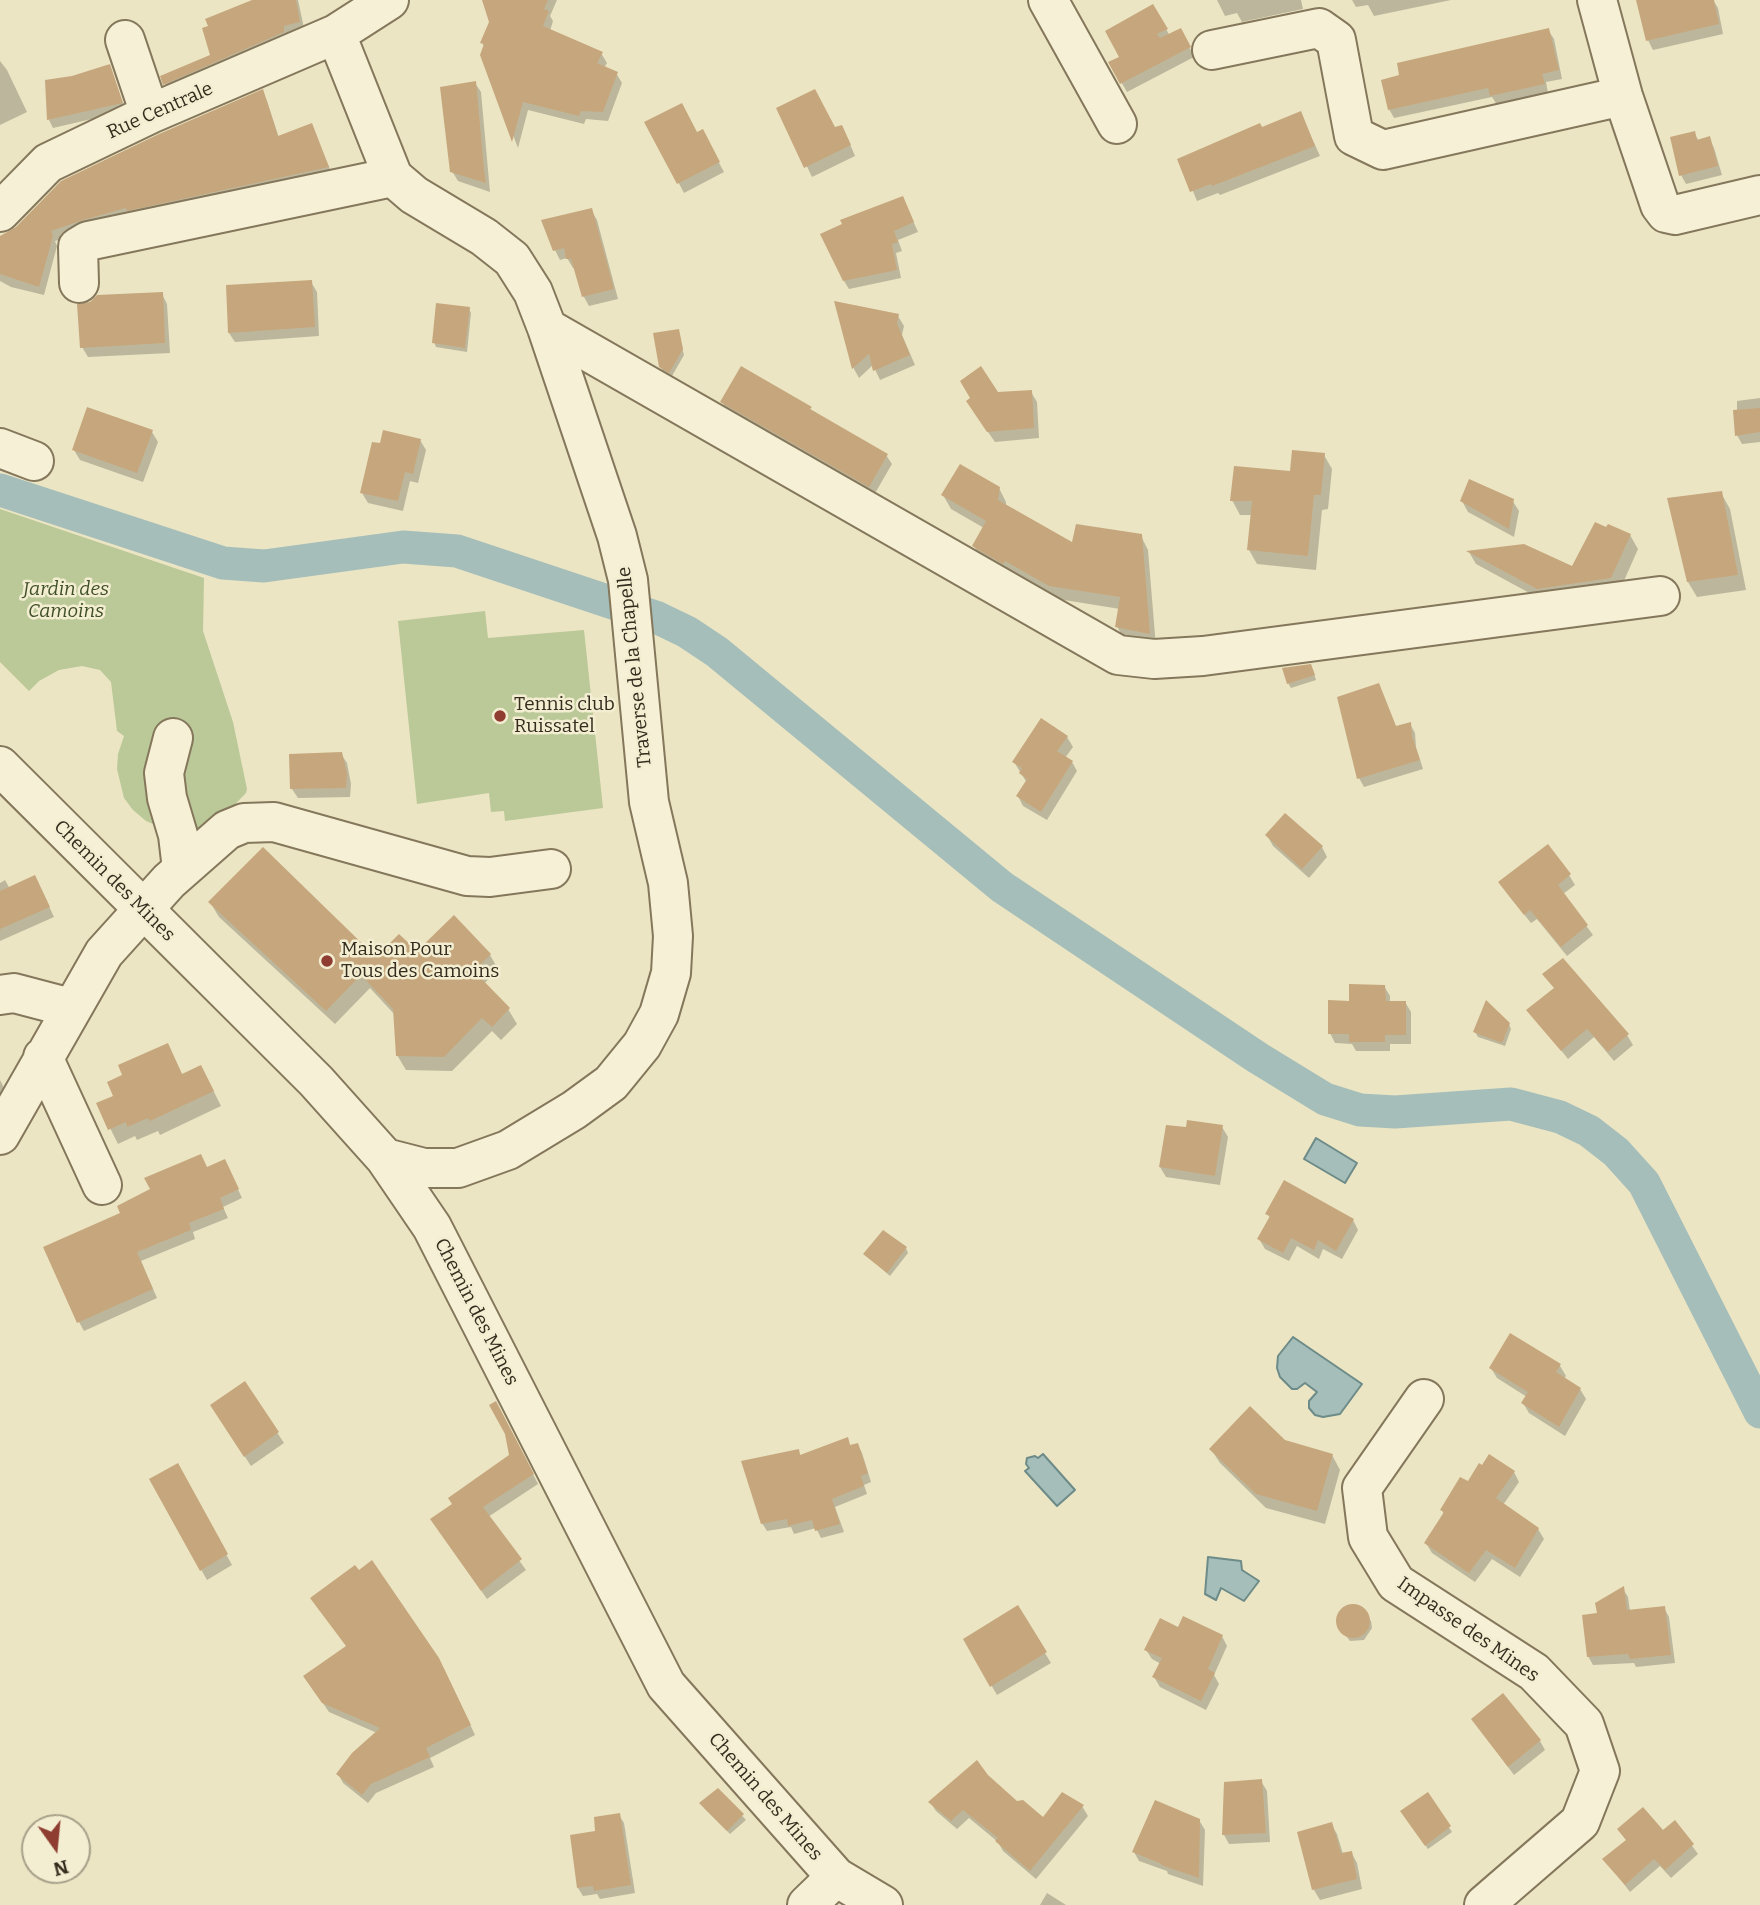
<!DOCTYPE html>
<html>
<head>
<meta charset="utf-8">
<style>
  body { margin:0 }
  #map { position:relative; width:1760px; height:1905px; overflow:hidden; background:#ebe5c3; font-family:Bitter,serif }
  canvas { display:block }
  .north { position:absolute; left:21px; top:1814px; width:70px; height:70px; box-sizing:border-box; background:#f3eed2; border:2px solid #a7a08a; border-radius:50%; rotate:165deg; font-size:19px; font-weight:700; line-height:28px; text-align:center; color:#352c1e }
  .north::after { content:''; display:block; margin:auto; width:24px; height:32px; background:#8e3d30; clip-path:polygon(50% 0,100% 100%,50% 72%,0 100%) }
</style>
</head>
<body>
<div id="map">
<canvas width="1760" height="1905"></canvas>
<div class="north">N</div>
</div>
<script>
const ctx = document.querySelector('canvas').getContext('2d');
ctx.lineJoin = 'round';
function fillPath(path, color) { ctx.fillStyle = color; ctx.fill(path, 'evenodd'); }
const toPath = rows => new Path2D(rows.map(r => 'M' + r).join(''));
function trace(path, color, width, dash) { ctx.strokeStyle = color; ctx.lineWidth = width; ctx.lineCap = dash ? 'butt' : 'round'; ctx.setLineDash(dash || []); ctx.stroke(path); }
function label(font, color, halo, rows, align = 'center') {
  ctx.font = font + ' Bitter,serif'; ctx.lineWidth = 5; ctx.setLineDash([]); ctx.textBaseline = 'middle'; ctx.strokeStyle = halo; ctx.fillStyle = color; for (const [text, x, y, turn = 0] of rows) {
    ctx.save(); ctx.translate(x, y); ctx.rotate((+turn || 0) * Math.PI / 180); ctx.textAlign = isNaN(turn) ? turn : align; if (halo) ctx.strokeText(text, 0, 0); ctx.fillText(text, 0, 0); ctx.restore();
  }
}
const green = toPath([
  [0,509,204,578,203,631,233,722,247,789,246,793,204,836,186,838,146,821,133,810,124,798,117,769,118,754,124,736,117,731,111,682,100,670,82,666,59,670,39,681,29,691,0,662],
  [485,611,488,638,584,630,603,808,505,821,504,811,491,812,489,793,417,804,398,621]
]);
const water = toPath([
  [1316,1138,1357,1163,1345,1183,1304,1159,1316,1138],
  [1293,1337,1362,1384,1340,1414,1323,1417,1315,1415,1309,1408,1309,1401,1317,1392,1305,1383,1297,1389,1292,1389,1280,1377,1277,1368,1278,1356,1293,1337],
  [1043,1454,1075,1490,1057,1506,1025,1471,1029,1468,1026,1464,1027,1458,1035,1456,1038,1458,1043,1454],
  [1208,1557,1241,1561,1242,1570,1259,1581,1244,1601,1221,1588,1216,1600,1205,1594,1208,1557]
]);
const shadow = toPath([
  [257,0,298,0,305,33,171,95,165,84,212,56],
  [484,0,557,0,550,16,553,21,550,31,601,53,607,63,604,68,616,73,622,83,608,121,586,119,584,124,528,110,518,148,482,55,485,48,482,43,491,23],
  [1217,0,1301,0,1303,9,1242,22,1237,13,1225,16],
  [1352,0,1451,0,1374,16,1368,5,1356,7],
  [1638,0,1713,0,1718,8,1723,34,1653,50,1648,40],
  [1153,6,1170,36,1186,40,1194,57,1127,92,1110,63,1122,58],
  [1548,30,1554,39,1562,79,1546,82,1548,93,1497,105,1492,97,1394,118,1389,109],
  [0,61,7,70,27,112,0,125],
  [109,66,126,111,53,128,49,120,47,82,73,78],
  [475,83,481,92,490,192,458,181,452,171],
  [262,91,267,101,279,138,311,125,333,176,132,217,55,241,57,246,44,295,11,287,0,281,0,239],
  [779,109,834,129,847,137,855,156,812,177],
  [1301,114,1320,156,1220,195,1218,193,1197,201,1180,160],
  [647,123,697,134,702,131,724,172,684,193],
  [1694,133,1699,141,1709,138,1714,148,1722,175,1686,184,1681,175],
  [907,207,918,232,898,240,902,251,896,253,901,278,849,289,844,281],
  [591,210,597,220,618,299,589,306,584,297,576,268,573,268,567,258,560,260,555,250],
  [311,282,317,292,319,336,235,342,229,333],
  [162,294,167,304,170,353,88,357,82,347],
  [836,303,898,316,904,326,902,335,915,365,880,380,873,365,859,378,854,369],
  [469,309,471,313,467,352,436,347,434,342],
  [678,331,684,355,672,376,663,371,660,366],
  [742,368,886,455,892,464,874,495,728,411,722,402],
  [1031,392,1037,402,1039,438,995,442,974,412,998,394],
  [1760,398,1760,442,1742,444,1737,435,1737,401],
  [152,432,158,442,143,482,80,460,74,450],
  [420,440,426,450,418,483,410,481,403,511,368,503,362,493],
  [1324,455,1332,469,1328,509,1322,510,1316,570,1257,564,1249,550,1252,515,1240,515,1232,500,1292,473],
  [999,488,1006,502,1006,506,1074,545,1141,536,1148,550,1156,647,1124,640,1117,626,1120,609,1058,599,981,559,974,546,984,528,951,509,943,495],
  [1721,493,1730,509,1746,590,1697,597,1688,582],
  [1512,500,1519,511,1514,537,1468,512,1462,501],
  [1630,535,1638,549,1619,592,1546,602,1476,564,1469,552,1573,569],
  [1313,670,1316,680,1291,688,1288,683],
  [1378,685,1396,727,1410,724,1415,733,1416,747,1423,769,1364,787,1359,778],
  [1042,720,1067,737,1073,747,1065,758,1072,762,1077,771,1047,820,1023,806,1018,796,1027,783,1014,762],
  [341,754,347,763,351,784,350,797,298,798,292,789],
  [1267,835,1322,847,1327,857,1309,878,1273,846],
  [1569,875,1575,885,1563,894,1593,935,1567,956,1537,919,1531,923,1506,892],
  [5,880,10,889,40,887,54,917,0,941,0,883],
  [210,902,376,960,417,954,490,955,498,969,484,984,508,1009,517,1024,501,1040,492,1031,452,1071,406,1070,397,1055,395,1015,370,988,335,1024,219,917],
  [1563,960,1627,1035,1633,1045,1614,1061,1594,1037,1568,1059,1529,1010,1555,989,1545,975],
  [1384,986,1390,996,1390,1002,1405,1002,1411,1012,1411,1044,1390,1044,1390,1051,1356,1051,1352,1044,1335,1043,1330,1033,1351,1002],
  [1509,1024,1511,1029,1505,1046,1478,1037,1475,1032],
  [168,1045,183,1076,209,1082,221,1106,160,1135,158,1131,137,1140,135,1136,118,1144,98,1104,116,1097,125,1076],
  [0,1080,11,1102,0,1106],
  [1222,1127,1228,1137,1220,1185,1166,1177,1160,1167,1187,1129],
  [207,1169,229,1170,242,1198,223,1207,228,1218,193,1232,195,1239,141,1261,157,1298,84,1331,79,1322,122,1214,152,1190],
  [1267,1214,1353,1220,1358,1230,1342,1259,1323,1249,1319,1259,1297,1246,1289,1261,1265,1249,1259,1239,1271,1219],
  [906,1248,908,1253,890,1276,865,1254],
  [1560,1366,1566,1376,1564,1379,1580,1389,1586,1399,1565,1436,1529,1413,1523,1403,1527,1397,1497,1378,1491,1368],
  [245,1384,284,1443,251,1466,218,1416],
  [501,1412,538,1484,488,1517,526,1570,487,1599,438,1529,511,1455],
  [847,1439,851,1447,858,1445,862,1453,871,1482,864,1485,867,1494,835,1507,844,1532,821,1538,816,1528,794,1534,791,1527,767,1531,762,1523,798,1451,801,1456],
  [1284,1442,1332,1455,1340,1470,1325,1524,1266,1508,1220,1463,1211,1449],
  [177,1465,232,1565,207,1580,151,1480],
  [1514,1472,1519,1482,1503,1505,1538,1529,1544,1539,1520,1577,1492,1559,1475,1582,1432,1553,1426,1543,1444,1515,1442,1510,1469,1484],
  [1623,1589,1628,1597,1630,1611,1664,1608,1669,1617,1675,1663,1636,1667,1634,1663,1593,1665,1588,1656,1599,1615],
  [1347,1606,1362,1608,1371,1621,1372,1628,1364,1640,1350,1641,1338,1625,1337,1617,1341,1610],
  [1017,1607,1051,1663,997,1695,965,1640],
  [1178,1629,1222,1636,1227,1646,1214,1675,1219,1684,1206,1710,1160,1687,1154,1677,1161,1664,1152,1659,1146,1650],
  [347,1647,444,1669,475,1735,430,1758,434,1767,376,1793,368,1803,343,1783,338,1774,377,1733,329,1712,311,1686],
  [1473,1720,1540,1741,1545,1750,1514,1775],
  [987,1776,1016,1803,1043,1820,1082,1806,1088,1816,1036,1879,1003,1851,998,1842,969,1818,957,1829,936,1811,930,1802],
  [1261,1781,1267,1791,1270,1842,1229,1844,1224,1835],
  [718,1790,746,1820,730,1834,704,1808],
  [1428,1795,1452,1832,1428,1849,1405,1816],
  [619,1815,624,1823,635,1893,600,1899,597,1894,583,1896,578,1888,597,1832],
  [1199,1820,1205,1830,1203,1886,1168,1874,1167,1871,1139,1861,1134,1852],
  [1675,1822,1698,1854,1671,1878,1660,1866,1630,1892,1605,1859,1627,1841,1619,1830,1662,1833],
  [1331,1824,1337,1834,1343,1854,1351,1852,1357,1863,1362,1889,1320,1900,1314,1890,1299,1834],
  [1047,1893,1066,1905,1040,1905]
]);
const canal = toPath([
  [0,490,223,563,264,566,403,547,457,551,658,618,687,632,717,652,1002,887,1258,1058,1325,1099,1360,1110,1395,1112,1511,1104,1560,1117,1589,1131,1616,1152,1644,1183,1760,1412]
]);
const building = toPath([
  [252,0,296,0,300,22,284,26,284,32,163,85,160,76,210,55,202,28,208,26,205,19],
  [482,0,548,0,544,9,549,11,543,26,603,52,597,63,618,72,603,112,581,111,579,116,523,102,512,142,480,55,484,44,480,43,489,22],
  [1636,0,1714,0,1719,24,1646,41],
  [1153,4,1168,29,1157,34,1160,38,1181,28,1191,47,1120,84,1108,62,1119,57,1105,31],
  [1549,28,1559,70,1542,74,1545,84,1490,96,1488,88,1388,110,1381,80,1399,75,1397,63],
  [110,64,123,103,47,120,45,80,72,76],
  [476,81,484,169,486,183,450,172,440,87],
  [263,89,278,136,312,123,329,167,127,211,126,208,83,220,51,231,53,236,39,287,0,274,0,236,16,227,61,181,159,134],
  [815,89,835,127,842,125,851,145,804,168,776,108],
  [682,103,697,132,703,129,720,162,677,184,644,122],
  [1301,111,1315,146,1212,186,1211,184,1190,192,1177,159,1260,123,1262,127],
  [1695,131,1697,140,1710,136,1718,166,1679,176,1670,137],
  [903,196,914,222,894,231,898,242,892,244,897,270,843,281,820,234,842,224,840,220],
  [592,208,614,289,582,297,571,259,566,259,564,248,553,251,541,220],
  [312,280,315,327,228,333,226,285],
  [163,292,165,343,80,348,77,304,90,302,97,295],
  [834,301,899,314,897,323,910,355,873,371,869,354,852,369],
  [436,303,470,307,465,348,432,343],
  [679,329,683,349,669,373,659,367,653,333],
  [741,366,812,407,810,409,888,454,869,487,720,402],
  [981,366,998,392,1032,390,1034,428,987,432,966,401,970,398,960,381],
  [87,407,153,430,137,473,72,450],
  [1760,408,1760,432,1735,436,1733,410],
  [383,430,421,439,413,474,405,472,398,501,360,493,372,442,380,443],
  [1292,450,1325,453,1321,495,1314,495,1308,556,1247,550,1252,501,1230,501,1234,466,1290,471],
  [960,464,1000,487,998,500,1072,542,1076,524,1142,534,1150,634,1115,627,1120,597,1049,586,1005,561,1003,564,972,546,986,521,941,495],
  [1469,479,1514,499,1509,529,1460,501],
  [1722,491,1738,575,1687,582,1667,498],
  [1595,522,1606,527,1608,524,1631,534,1611,578,1537,589,1466,551,1524,544,1572,566],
  [1311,664,1315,675,1287,684,1282,668],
  [1379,683,1396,726,1411,722,1412,736,1420,760,1357,779,1337,697],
  [1041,718,1068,736,1057,751,1073,761,1041,812,1016,796,1027,779,1019,773,1022,768,1012,762],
  [342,752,347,774,346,788,290,789,289,754],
  [1285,813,1323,846,1302,869,1265,835],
  [1548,844,1571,874,1558,885,1588,925,1561,947,1530,910,1524,915,1498,882],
  [263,847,376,957,399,934,417,951,454,915,491,954,474,971,510,1008,492,1027,482,1018,444,1057,396,1056,393,1009,361,975,326,1011,208,902],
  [35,875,50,907,0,929,0,891],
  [1563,958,1629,1034,1608,1052,1587,1029,1561,1051,1526,1010,1554,988,1542,974],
  [1349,984,1385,985,1386,1001,1406,1001,1406,1035,1385,1035,1385,1042,1349,1042,1349,1034,1328,1034,1328,1000,1349,1001],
  [1486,1000,1510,1023,1502,1043,1473,1032],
  [168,1043,182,1074,201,1065,214,1091,150,1121,148,1118,127,1127,126,1122,108,1130,96,1103,113,1096,107,1082,122,1075,118,1065],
  [1187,1120,1223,1125,1215,1176,1159,1167,1166,1125,1186,1127],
  [201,1154,207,1167,225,1159,239,1189,220,1198,224,1209,189,1223,191,1230,137,1252,153,1289,77,1323,43,1247,120,1213,117,1206,150,1189,144,1178],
  [1284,1180,1354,1219,1336,1251,1318,1240,1314,1250,1291,1238,1283,1253,1257,1239,1270,1216,1265,1214],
  [883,1230,907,1247,887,1273,863,1254],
  [1510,1333,1561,1364,1556,1372,1581,1388,1559,1427,1521,1403,1528,1392,1489,1368],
  [245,1381,279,1432,244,1457,210,1405],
  [496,1401,534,1474,483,1507,522,1559,481,1591,430,1519,452,1504,448,1498,509,1455,505,1434,489,1405],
  [1250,1406,1285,1440,1333,1454,1317,1511,1256,1494,1209,1449],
  [848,1437,850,1445,858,1443,868,1473,861,1476,864,1486,832,1499,840,1524,815,1531,812,1520,788,1526,787,1519,761,1524,741,1461,799,1449,800,1455],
  [1489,1454,1515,1471,1496,1498,1539,1528,1515,1568,1486,1550,1469,1573,1424,1543,1444,1512,1440,1510,1460,1477,1468,1481,1479,1463,1482,1465],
  [178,1463,228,1554,200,1571,149,1479],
  [372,1560,439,1658,471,1725,426,1748,430,1757,371,1784,362,1795,336,1774,352,1753,380,1728,322,1703,303,1676,346,1646,310,1598,355,1565,359,1570],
  [1624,1586,1627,1610,1665,1606,1671,1655,1630,1659,1628,1654,1587,1657,1582,1615,1597,1613,1595,1603],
  '1336 1621a17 17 0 1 1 34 0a17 17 0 1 1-34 0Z',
  [1018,1605,1047,1652,990,1687,963,1639],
  [1183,1616,1223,1635,1208,1669,1215,1673,1201,1701,1152,1677,1162,1658,1144,1650,1160,1618,1178,1627],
  [1503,1693,1541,1740,1508,1767,1471,1719],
  [977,1760,988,1775,1017,1801,1023,1800,1043,1817,1062,1792,1084,1805,1030,1871,995,1841,998,1838,963,1810,951,1821,928,1802],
  [1262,1779,1266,1833,1222,1835,1224,1782],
  [718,1788,744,1814,727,1831,699,1803],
  [1428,1792,1451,1826,1425,1846,1400,1811],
  [1155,1800,1200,1819,1199,1878,1161,1865,1162,1864,1132,1852],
  [1643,1807,1663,1830,1675,1820,1694,1844,1665,1870,1654,1859,1625,1885,1602,1859,1626,1840,1617,1829],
  [620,1813,631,1885,594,1891,593,1886,577,1888,570,1835,595,1831,594,1817],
  [1332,1822,1341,1853,1352,1851,1357,1879,1312,1890,1297,1832]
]);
const minor = toPath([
  [1048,0,1117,124],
  [1597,0,1623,96,1660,205,1666,213,1675,215,1760,195],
  [336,34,393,177,414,195,484,237,512,259,533,292,547,328,617,536,628,580,649,802,668,883,673,936,671,973,659,1014,642,1045,611,1083,574,1110,508,1150,458,1168,424,1168,385,1158],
  [125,40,150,114],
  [1212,50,1319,28,1336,40,1354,136,1383,150,1623,96],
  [0,212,48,163,150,114,336,34,389,0],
  [79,283,78,247,88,241,393,177],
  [547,328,1118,655,1154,659,1203,656,1660,596],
  [0,448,34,461],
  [173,738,164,773,167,798,178,835,182,869],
  [0,766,316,1081,385,1158,432,1227,666,1685,836,1877,883,1905],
  [0,995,14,993,71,1008],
  [43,1057,102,1185],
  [0,1135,104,953,169,881,227,830,244,823,274,822,467,876,490,877,551,869],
  [1424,1399,1362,1488,1368,1537,1396,1583,1534,1672,1584,1724,1600,1771,1580,1822,1484,1905],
  [807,1905,836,1877]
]);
const markers = [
  [500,716,7,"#8e3d30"],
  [327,961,7,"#8e3d30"]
];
const streetNames = [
  ["Rue Centrale",160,111,-24],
  ["Traverse de la Chapelle",635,667,-96],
  ["Chemin des Mines",114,881,45],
  ["Chemin des Mines",476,1312,63],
  ["Impasse des Mines",1468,1630,35],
  ["Chemin des Mines",765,1797,49]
];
const parkNames = [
  ["Jardin des",66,590],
  ["Camoins",66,612]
];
const poiNames = [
  ["Tennis club",514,705],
  ["Ruissatel",514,727],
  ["Maison Pour",341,950],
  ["Tous des Camoins",341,972]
];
fillPath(green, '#bbc898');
fillPath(water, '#a5beba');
trace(water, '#6d8b88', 2);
fillPath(shadow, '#0003');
trace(canal, '#a5beba', 33);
fillPath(building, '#c6a67c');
trace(minor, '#84775b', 42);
trace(minor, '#f6f1d6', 38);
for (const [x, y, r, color] of markers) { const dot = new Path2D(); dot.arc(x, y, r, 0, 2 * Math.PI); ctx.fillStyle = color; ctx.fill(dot); trace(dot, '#f3eed2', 2.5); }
label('19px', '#352c1e', '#f3eed2', streetNames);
label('italic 19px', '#3f4f27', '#f3eed2', parkNames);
label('19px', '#352c1e', '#f3eed2', poiNames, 'left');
</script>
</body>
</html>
